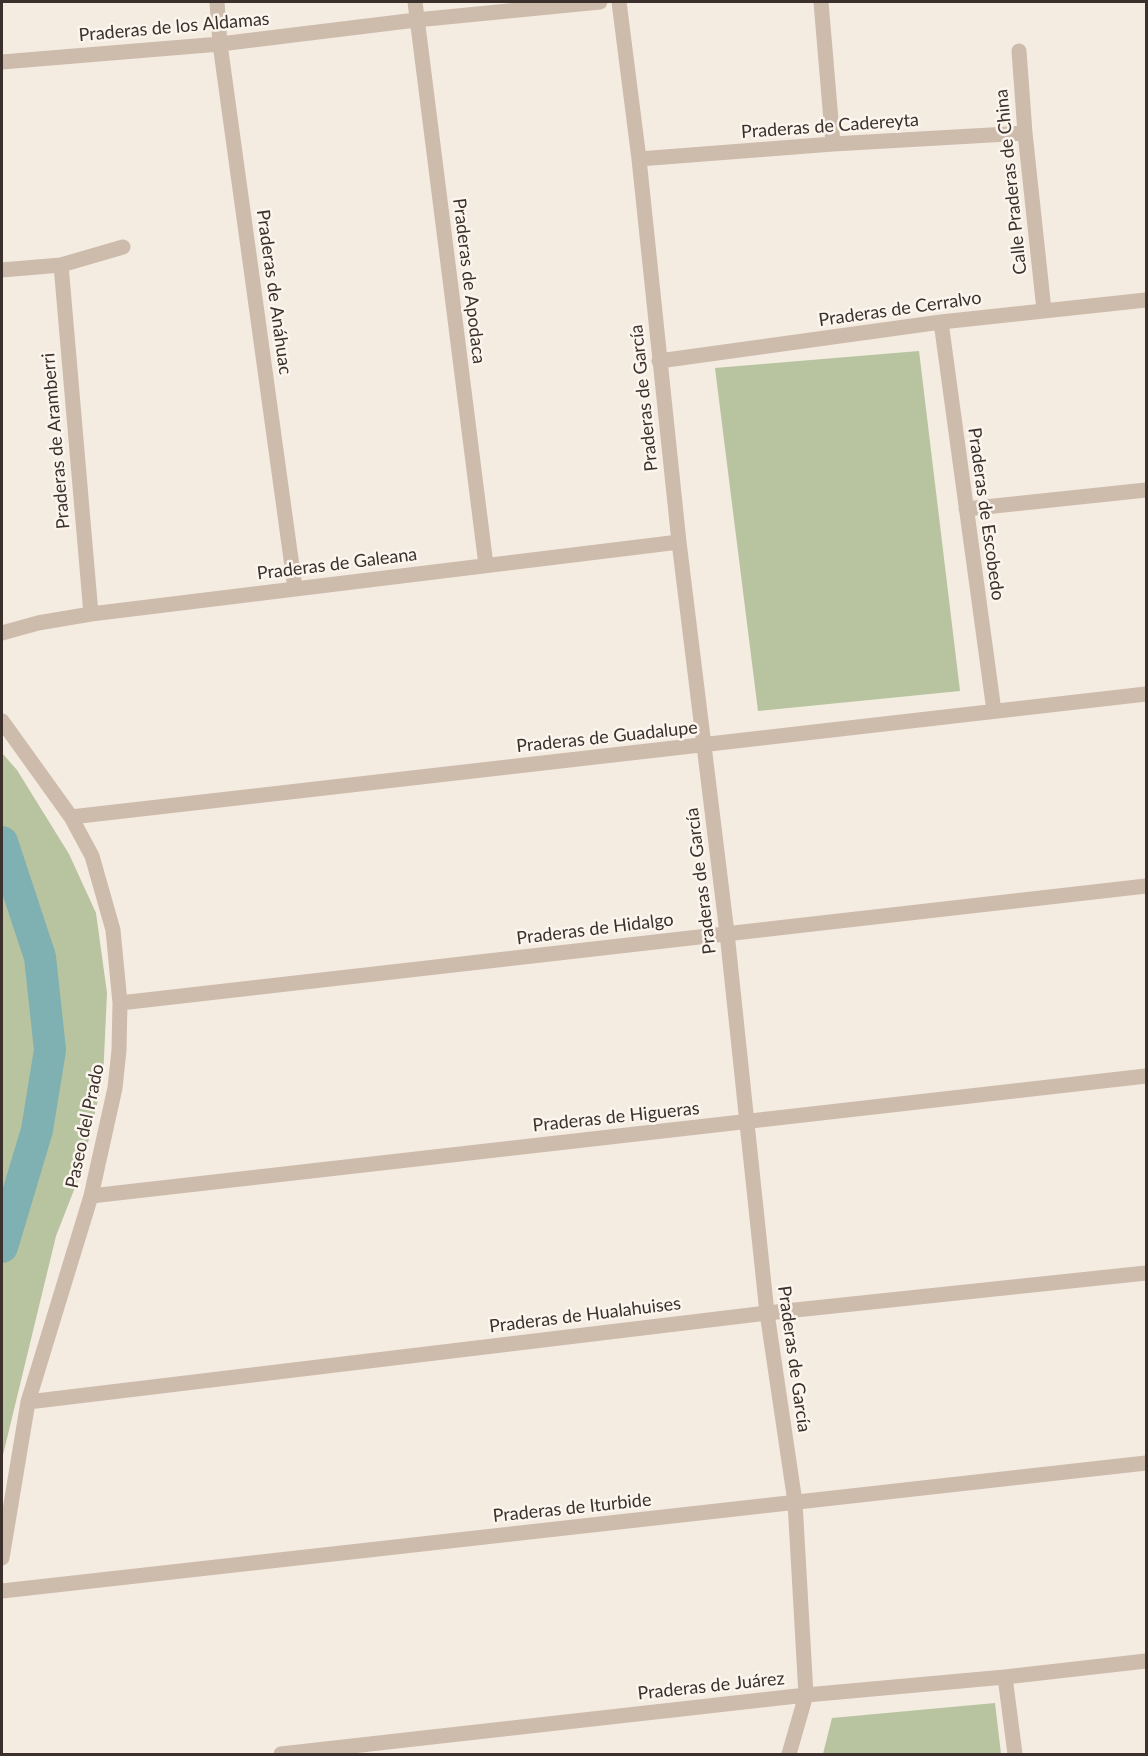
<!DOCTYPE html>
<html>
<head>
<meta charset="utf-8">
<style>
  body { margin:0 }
  #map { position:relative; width:1148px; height:1756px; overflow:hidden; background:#f4ebe1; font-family:Lato,sans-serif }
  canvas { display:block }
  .frame { position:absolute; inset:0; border:3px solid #3b302b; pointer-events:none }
</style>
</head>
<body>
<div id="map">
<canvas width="1148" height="1756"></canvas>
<div class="frame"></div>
</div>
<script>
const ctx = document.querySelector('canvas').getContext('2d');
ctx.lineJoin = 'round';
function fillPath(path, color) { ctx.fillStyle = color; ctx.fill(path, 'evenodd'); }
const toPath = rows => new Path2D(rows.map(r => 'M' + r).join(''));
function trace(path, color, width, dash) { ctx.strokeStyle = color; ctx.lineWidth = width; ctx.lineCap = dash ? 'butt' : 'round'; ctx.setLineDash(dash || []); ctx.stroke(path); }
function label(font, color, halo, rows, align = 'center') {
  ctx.font = font + ' Lato,sans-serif'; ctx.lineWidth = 5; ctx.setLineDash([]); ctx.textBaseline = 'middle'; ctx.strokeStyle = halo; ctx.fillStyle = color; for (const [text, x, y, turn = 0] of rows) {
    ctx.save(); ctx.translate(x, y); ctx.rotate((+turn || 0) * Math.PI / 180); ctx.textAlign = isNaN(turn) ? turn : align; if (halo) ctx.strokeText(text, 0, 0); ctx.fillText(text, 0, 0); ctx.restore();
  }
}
const green = toPath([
  [919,351,960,691,758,711,715,368],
  [2,753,17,770,69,854,96,913,107,993,103,1079,81,1172,56,1236,2,1459],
  [995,1703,1001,1754,823,1754,832,1718]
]);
const canal = toPath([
  [2,842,40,957,50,1050,37,1130,2,1247]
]);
const street = toPath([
  [217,2,220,44,295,588],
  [415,2,486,565],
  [619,2,639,159,679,542,727,933,767,1313,795,1502,806,1695,789,1754],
  [821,2,833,144],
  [1019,51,1025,133,1044,310],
  [2,62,220,44,416,20,600,2],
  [639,159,833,144,1025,133],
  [61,265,91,614],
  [2,270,61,265,123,247],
  [941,322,994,711],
  [659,361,941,322,1146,300],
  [966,509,1146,490],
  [2,633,38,623,91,614,679,542],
  [2,721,71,817,92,856,113,930,120,1003,119,1050,115,1088,91,1196,28,1402,2,1558],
  [71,817,1146,694],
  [120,1003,1146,886],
  [91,1196,1146,1076],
  [28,1402,767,1313,1146,1273],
  [2,1591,1146,1463],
  [1005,1677,1015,1754],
  [281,1754,806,1695,1005,1677,1146,1661]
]);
const streetNames = [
  ["Praderas de los Aldamas",174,27,-5],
  ["Praderas de Cadereyta",830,126,-4],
  ["Calle Praderas de China",1011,182,-96],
  ["Praderas de Apodaca",469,281,83],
  ["Praderas de Anáhuac",274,292,82],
  ["Praderas de Cerralvo",900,309,-8],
  ["Praderas de García",644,398,-96],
  ["Praderas de Aramberri",56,441,-95],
  ["Praderas de Escobedo",986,514,82],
  ["Praderas de Galeana",337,564,-7],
  ["Praderas de Guadalupe",607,737,-6],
  ["Praderas de García",701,881,-97],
  ["Praderas de Hidalgo",595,929,-7],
  ["Praderas de Higueras",616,1117,-6],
  ["Paseo del Prado",85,1126,-78],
  ["Praderas de Hualahuises",585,1315,-7],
  ["Praderas de García",794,1359,82],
  ["Praderas de Iturbide",572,1508,-6],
  ["Praderas de Juárez",711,1686,-6]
];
fillPath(green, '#b8c4a0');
trace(canal, '#7fb0b2', 32);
trace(street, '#cdbbac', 15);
label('18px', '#3b302b', '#fbf5ee', streetNames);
</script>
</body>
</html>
